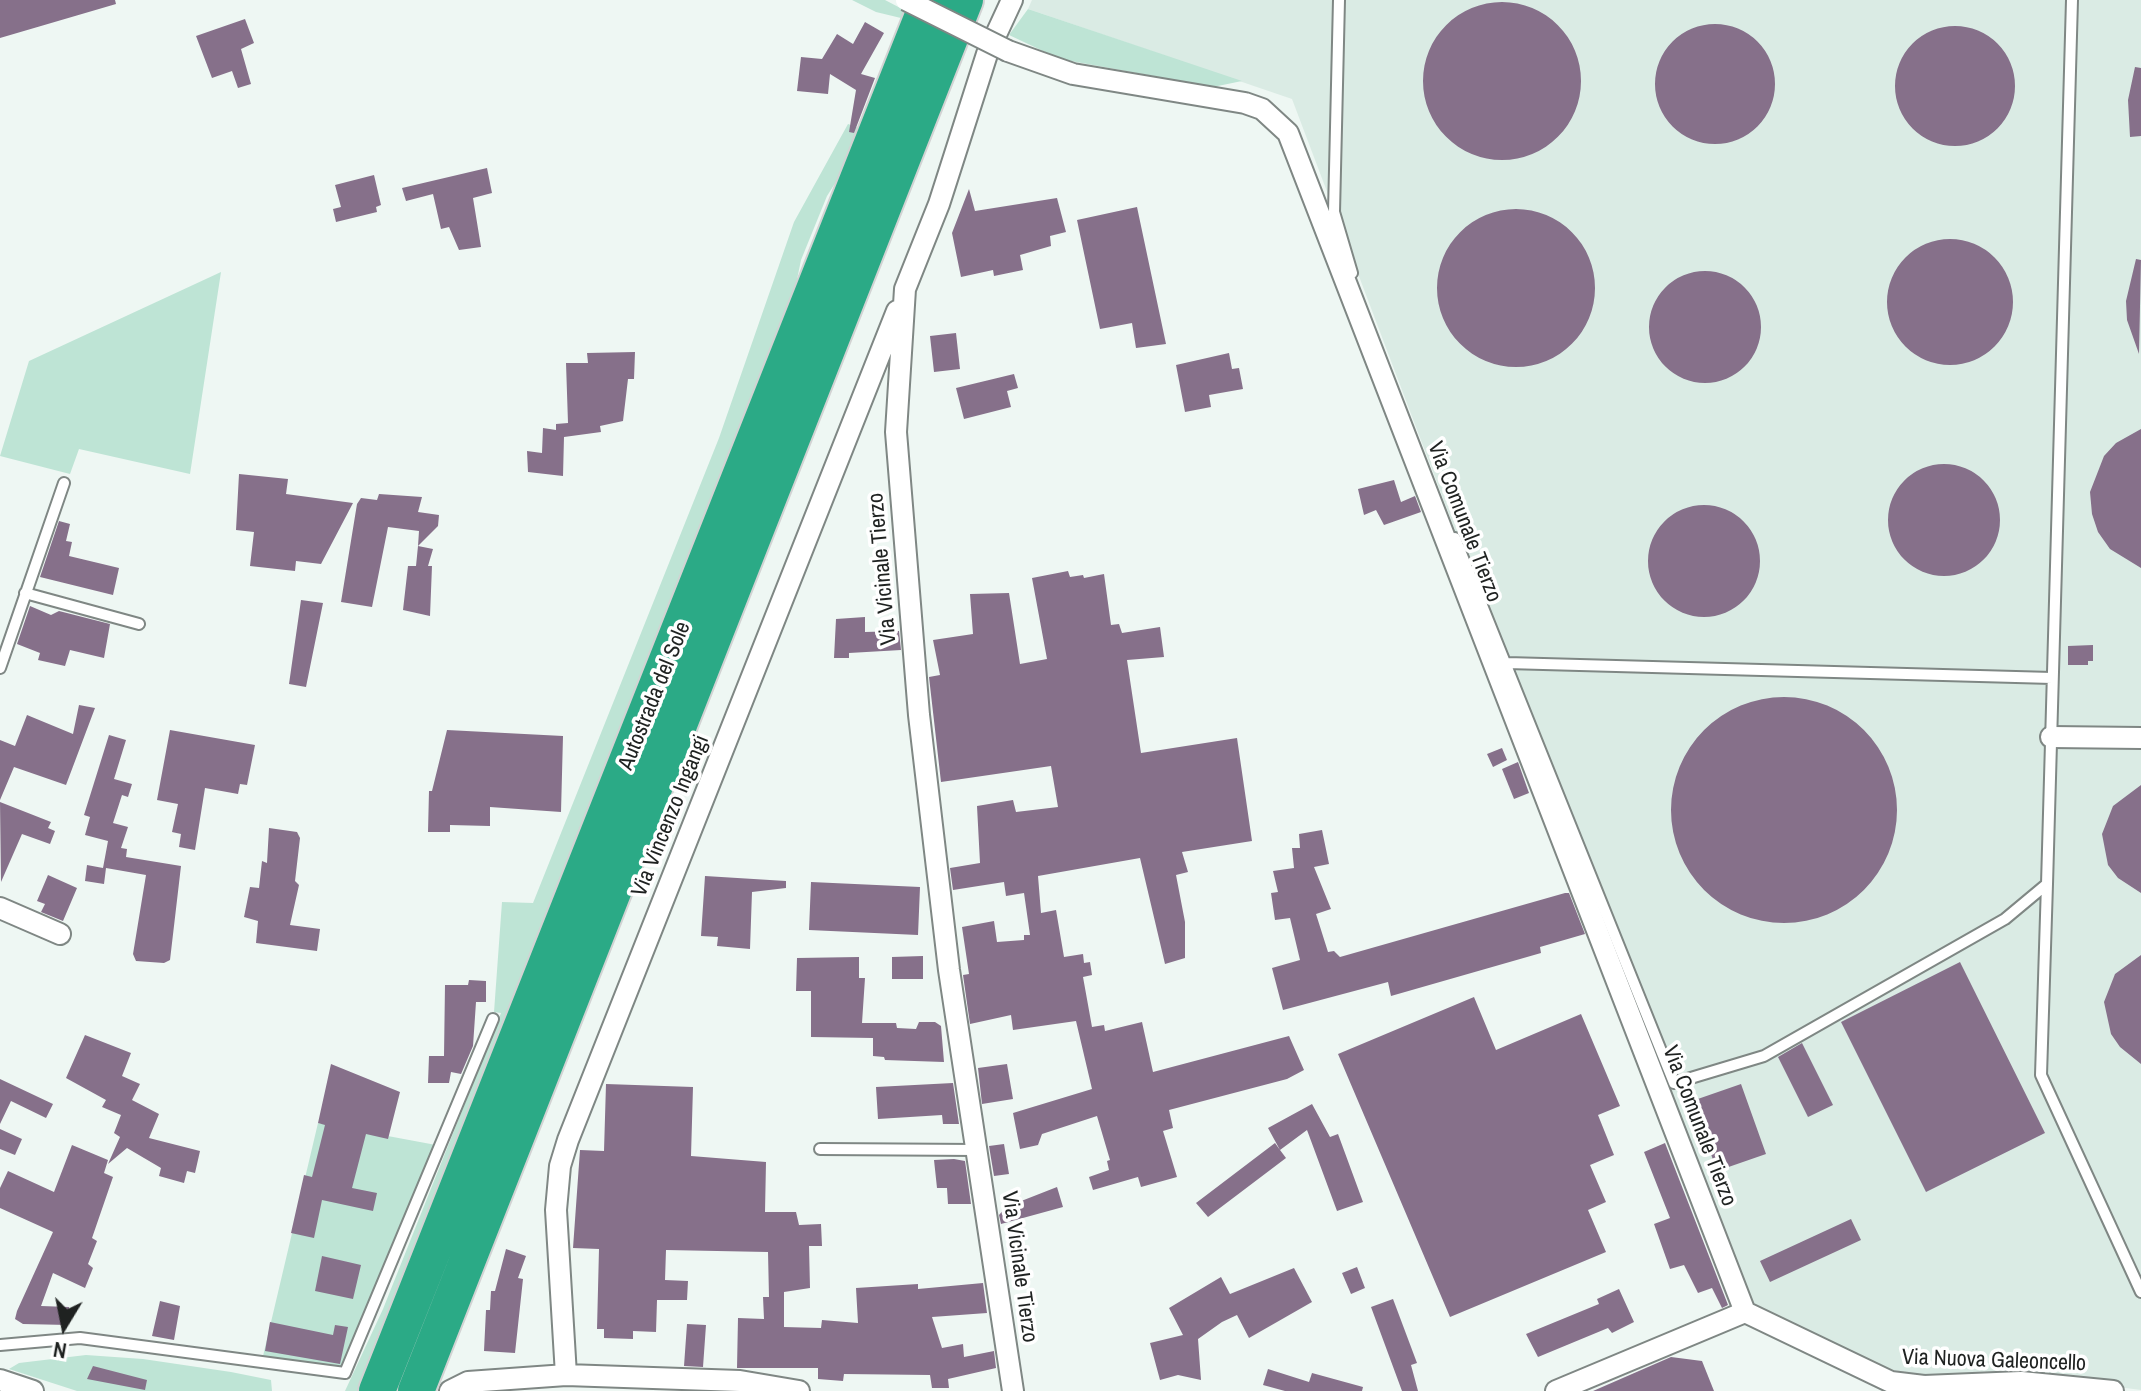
<!DOCTYPE html>
<html>
<head>
<meta charset="utf-8">
<style>
  body { margin:0 }
  #map { position:relative; width:2141px; height:1391px; overflow:hidden; background:#eef7f3; font-family:"Archivo Narrow",sans-serif }
  canvas { display:block }
  .north { position:absolute; left:24px; top:1287px; width:80px; height:80px; -webkit-text-stroke:6px #fff; paint-order:stroke; rotate:190deg; font-size:22px; font-weight:700; line-height:32px; text-align:center; color:#1f2221 }
  .north::after { content:''; display:block; margin:auto; width:28px; height:36px; background:#1f2221; clip-path:polygon(50% 0,100% 100%,50% 72%,0 100%) }
</style>
</head>
<body>
<div id="map">
<canvas width="2141" height="1391"></canvas>
<div class="north">N</div>
</div>
<script>
const ctx = document.querySelector('canvas').getContext('2d');
ctx.lineJoin = 'round';
function fillPath(path, color) { ctx.fillStyle = color; ctx.fill(path, 'evenodd'); }
const toPath = rows => new Path2D(rows.map(r => 'M' + r).join(''));
function trace(path, color, width, dash) { ctx.strokeStyle = color; ctx.lineWidth = width; ctx.lineCap = dash ? 'butt' : 'round'; ctx.setLineDash(dash || []); ctx.stroke(path); }
function label(font, color, halo, rows, align = 'center') {
  ctx.font = font + ' "Archivo Narrow",sans-serif'; ctx.lineWidth = 7; ctx.setLineDash([]); ctx.textBaseline = 'middle'; ctx.strokeStyle = halo; ctx.fillStyle = color; for (const [text, x, y, turn = 0] of rows) {
    ctx.save(); ctx.translate(x, y); ctx.rotate((+turn || 0) * Math.PI / 180); ctx.textAlign = isNaN(turn) ? turn : align; if (halo) ctx.strokeText(text, 0, 0); ctx.fillText(text, 0, 0); ctx.restore();
  }
}
const built = toPath([
  [1032,0,2141,0,2141,1390,2011,1373,1931,1378,1870,1365,1747,1303,1292,99,1028,9]
]);
const green = toPath([
  [852,0,885,0,908,12,905,19,876,12],
  [1028,9,1242,81,1213,87,1060,59,1009,35],
  [848,124,862,129,848,163,827,196,801,260,793,299,359,1391,345,1391,383,1309,501,1013,494,1012,502,902,533,903,719,438,794,222],
  [221,272,190,474,79,449,70,474,0,456,29,361],
  [318,1123,436,1145,344,1368,263,1356],
  [86,1355,143,1359,231,1372,271,1380,272,1391,77,1391,9,1369,19,1363]
]);
const building = toPath([
  [0,0,115,0,116,4,0,38],
  '1423 81a79 79 0 1 1 158 0a79 79 0 1 1-158 0Z',
  [245,19,254,43,241,49,251,84,238,88,232,71,212,78,196,36],
  [865,22,884,33,861,74,875,78,854,133,849,132,856,90,830,74,828,94,797,91,801,57,822,59,837,34,853,44],
  '1655 84a60 60 0 1 1 120 0a60 60 0 1 1-120 0Z',
  '1895 86a60 60 0 1 1 120 0a60 60 0 1 1-120 0Z',
  [2135,67,2141,68,2141,136,2130,137,2128,100],
  [487,168,492,193,473,198,481,247,459,250,449,227,441,229,433,194,406,201,402,188],
  [374,175,381,205,376,207,377,212,336,222,333,209,341,207,335,185],
  [969,189,975,211,1057,198,1066,232,1050,236,1051,246,1020,255,1023,270,994,276,993,270,961,277,952,233],
  [1137,207,1166,344,1136,348,1132,323,1100,329,1077,220],
  '1437 288a79 79 0 1 1 158 0a79 79 0 1 1-158 0Z',
  '1887 302a63 63 0 1 1 126 0a63 63 0 1 1-126 0Z',
  [2136,259,2141,260,2139,354,2127,320,2126,301],
  '1649 327a56 56 0 1 1 112 0a56 56 0 1 1-112 0Z',
  [956,333,960,369,934,372,930,336],
  [635,352,634,379,628,379,623,421,600,426,601,432,564,437,563,476,528,472,527,451,542,453,543,428,556,430,556,424,568,423,566,363,588,363,587,353],
  [1229,353,1232,369,1239,368,1243,389,1209,395,1211,407,1185,412,1176,365],
  [1014,374,1018,388,1007,391,1011,407,964,419,956,388],
  [2141,429,2141,568,2110,549,2098,532,2092,514,2090,492,2104,456,2116,443],
  '1888 520a56 56 0 1 1 112 0a56 56 0 1 1-112 0Z',
  [239,474,288,479,286,494,353,503,321,564,296,561,295,571,250,566,254,532,236,530],
  [1394,480,1401,502,1415,496,1421,512,1384,525,1376,510,1364,515,1358,489],
  [379,494,422,497,418,512,439,515,438,526,418,546,419,531,388,527,372,607,341,602,357,504,361,498,377,500],
  '1648 561a56 56 0 1 1 112 0a56 56 0 1 1-112 0Z',
  [59,521,70,524,66,541,72,542,69,556,119,568,113,595,40,577],
  [418,546,433,549,428,566,432,566,430,616,403,610,408,566,416,566],
  [1068,571,1070,577,1083,575,1084,578,1104,574,1111,625,1119,624,1122,633,1160,627,1164,657,1127,660,1141,753,1237,738,1252,841,1182,852,1188,872,1176,875,1185,922,1185,958,1165,964,1140,858,1038,876,1041,913,1056,910,1064,957,1083,954,1084,963,1090,962,1092,975,1083,977,1092,1027,1104,1025,1105,1031,1142,1022,1153,1072,1289,1036,1304,1070,1287,1079,1169,1110,1173,1128,1163,1131,1177,1177,1141,1187,1138,1177,1093,1190,1089,1177,1109,1170,1107,1161,1110,1160,1097,1116,1042,1134,1038,1145,1020,1149,1013,1113,1092,1089,1076,1021,1013,1030,1011,1015,970,1024,963,975,969,974,962,927,994,921,997,942,1024,940,1024,935,1030,935,1024,893,1006,896,1004,882,953,890,950,868,980,863,977,806,1013,800,1016,812,1058,807,1051,766,941,782,929,677,940,675,933,640,973,634,970,594,1009,593,1020,664,1047,659,1032,578],
  [301,600,323,603,306,687,289,684],
  [30,606,51,615,59,611,110,624,104,658,70,650,65,666,38,660,40,653,17,644],
  [865,617,865,632,899,631,901,650,849,653,849,658,834,658,836,619],
  [2093,645,2093,661,2088,661,2088,665,2068,665,2068,646],
  '1671 810a113 113 0 1 1 226 0a113 113 0 1 1-226 0Z',
  [79,705,95,708,66,785,14,767,0,800,0,740,15,746,27,715,73,734],
  [170,730,255,745,247,785,240,784,238,794,205,788,195,850,179,847,181,834,172,832,178,804,157,800],
  [447,730,563,736,561,812,490,807,490,826,450,825,450,832,428,832,429,791,432,791],
  [109,735,126,740,114,779,132,784,128,797,122,795,113,823,128,827,121,848,127,849,126,857,181,866,170,960,164,963,136,961,133,954,146,875,106,868,104,884,85,881,87,865,103,868,108,841,85,835,90,817,84,815],
  [1502,748,1507,760,1493,767,1487,754],
  [1518,762,1529,793,1514,799,1502,769],
  [2141,785,2141,893,2118,878,2108,865,2102,834,2113,806],
  [0,802,51,822,48,828,55,831,50,844,22,834,1,882],
  [269,828,297,832,300,838,295,881,299,885,290,925,320,929,317,951,256,943,258,921,244,917,250,887,259,888,262,861,267,863],
  [1322,830,1329,864,1314,867,1331,909,1316,914,1328,952,1334,951,1340,957,1565,893,1569,893,1585,934,1540,947,1541,953,1391,996,1388,982,1283,1010,1272,968,1300,960,1290,918,1275,920,1271,893,1278,892,1273,871,1294,868,1292,848,1300,848,1299,834],
  [48,875,77,888,63,921,41,912,45,904,37,901],
  [705,876,786,881,786,888,752,892,750,949,717,946,718,937,701,936],
  [811,882,920,887,918,935,809,930],
  [2141,955,2141,1064,2120,1047,2111,1034,2104,1002,2115,974],
  [923,956,923,979,892,979,892,957],
  [859,957,859,978,865,978,862,1023,896,1023,897,1028,916,1029,919,1022,935,1022,941,1026,944,1062,885,1060,884,1057,873,1056,873,1038,811,1037,811,991,796,991,797,958],
  [1960,962,2045,1133,1926,1192,1841,1022],
  [469,980,486,981,486,1002,476,1002,473,1046,461,1074,451,1072,449,1083,428,1083,429,1056,444,1056,445,985,468,985],
  [1474,997,1496,1050,1581,1014,1620,1106,1598,1115,1614,1155,1590,1165,1606,1202,1588,1210,1606,1252,1450,1317,1338,1054],
  [85,1035,131,1053,122,1076,140,1084,132,1100,159,1114,149,1138,200,1151,195,1173,187,1171,184,1183,159,1176,161,1168,127,1148,108,1164,120,1137,114,1133,121,1115,102,1107,106,1100,66,1078],
  [1802,1043,1833,1105,1808,1117,1778,1057],
  [331,1064,400,1092,388,1139,366,1134,352,1188,377,1193,373,1211,322,1200,314,1238,291,1233,304,1175,312,1177,325,1125,318,1123],
  [1007,1064,1013,1099,982,1104,978,1068],
  [0,1079,53,1104,46,1118,11,1101,0,1124],
  [953,1083,959,1124,943,1124,942,1115,878,1119,876,1087],
  [606,1084,693,1087,691,1156,766,1162,765,1212,796,1212,799,1225,821,1224,822,1246,809,1246,810,1288,784,1292,784,1327,821,1328,822,1320,858,1323,856,1288,918,1284,918,1289,983,1283,987,1313,932,1317,942,1348,963,1344,964,1357,994,1351,996,1368,948,1379,949,1388,932,1388,930,1375,844,1374,843,1381,818,1379,818,1368,737,1368,738,1318,764,1319,763,1297,769,1297,768,1252,666,1250,665,1280,688,1281,687,1300,657,1300,656,1332,633,1331,633,1339,604,1338,604,1329,597,1329,599,1249,573,1248,580,1150,604,1151],
  [1741,1084,1766,1154,1717,1171,1692,1101],
  [1312,1104,1330,1137,1338,1134,1363,1202,1337,1211,1307,1130,1280,1150,1286,1158,1208,1217,1196,1203,1275,1143,1280,1150,1268,1128],
  [0,1129,22,1139,15,1155,0,1149],
  [1665,1143,1728,1305,1722,1308,1712,1288,1698,1293,1684,1265,1670,1269,1654,1224,1670,1218,1644,1152],
  [1004,1144,1009,1174,994,1176,989,1146],
  [72,1145,108,1160,104,1173,113,1177,92,1238,97,1241,88,1264,93,1268,85,1288,53,1273,41,1306,69,1307,68,1325,23,1324,15,1319,17,1311,53,1232,0,1208,0,1188,8,1171,54,1192],
  [954,1159,965,1161,971,1204,948,1204,947,1188,937,1188,934,1160],
  [1057,1187,1063,1207,1001,1224,999,1215,1006,1207],
  [1851,1219,1861,1240,1770,1282,1760,1261],
  [506,1249,526,1256,518,1278,523,1279,515,1353,484,1351,486,1310,490,1310,491,1291,495,1291],
  [322,1256,361,1265,353,1299,315,1291],
  [1357,1267,1365,1288,1351,1294,1342,1273],
  [1294,1268,1312,1302,1249,1338,1237,1315,1222,1322,1198,1339,1201,1380,1178,1375,1160,1380,1150,1343,1183,1335,1169,1308,1221,1277,1230,1294],
  [1619,1289,1634,1322,1612,1333,1608,1328,1538,1357,1526,1334,1599,1304,1597,1299],
  [1393,1299,1417,1363,1411,1365,1418,1391,1402,1391,1371,1307],
  [160,1301,180,1306,174,1340,152,1336],
  [270,1322,333,1335,335,1325,348,1327,340,1364,265,1351],
  [687,1324,706,1325,703,1367,684,1366],
  [1671,1357,1702,1361,1714,1391,1593,1391],
  [93,1366,147,1380,145,1390,87,1379],
  [1268,1369,1309,1382,1312,1373,1363,1387,1362,1391,1285,1391,1263,1385]
]);
const lane = toPath([
  [1339,0,1334,212,1352,273],
  [1455,538,1674,1083,1764,1056,2005,919,2047,884,2041,1075,2141,1292],
  [25,593,139,624],
  [1507,663,2052,678],
  [0,668,64,483],
  [2047,884,2072,0],
  [820,1149,977,1150],
  [0,1345,80,1338,345,1373,493,1019]
]);
const street = toPath([
  [1012,0,987,54,939,204,905,289,896,432,919,715,949,970,1013,1391],
  [1008,51,1073,74,1245,103,1262,109,1288,133,1745,1312],
  [2051,737,2141,738],
  [0,908,60,934],
  [1745,1312,1891,1382,1924,1386,2021,1382,2113,1391],
  [566,1375,556,1210,560,1166,568,1140,897,311],
  [0,1380,33,1391],
  [450,1391,468,1382,566,1375,740,1381,799,1391],
  [1556,1391,1745,1312]
]);
const highway = toPath([
  [377,1391,929,0],
  [416,1391,965,0]
]);
const streetBridge = toPath([
  [906,0,1008,51]
]);
const streetNames = [
  ["Via Comunale Tierzo",1464,522,69],
  ["Via Vicinale Tierzo",883,569,-95],
  ["Autostrada del Sole",655,696,-68],
  ["Via Vincenzo Ingangi",671,816,-68],
  ["Via Comunale Tierzo",1699,1126,69],
  ["Via Vicinale Tierzo",1019,1267,82],
  ["Via Nuova Galeoncello",1994,1361,2]
];
fillPath(built, '#daebe4');
fillPath(green, '#bee4d5');
fillPath(building, '#86708a');
trace(lane, '#7f8784', 14);
trace(street, '#7f8784', 24);
trace(highway, '#d2d3d3', 40);
trace(lane, '#fff', 10);
trace(street, '#fff', 20);
trace(highway, '#2baa86', 36);
trace(streetBridge, '#7f8784', 24, []);
trace(streetBridge, '#fff', 20);
label('22px', '#1f2221', '#fff', streetNames);
</script>
</body>
</html>
